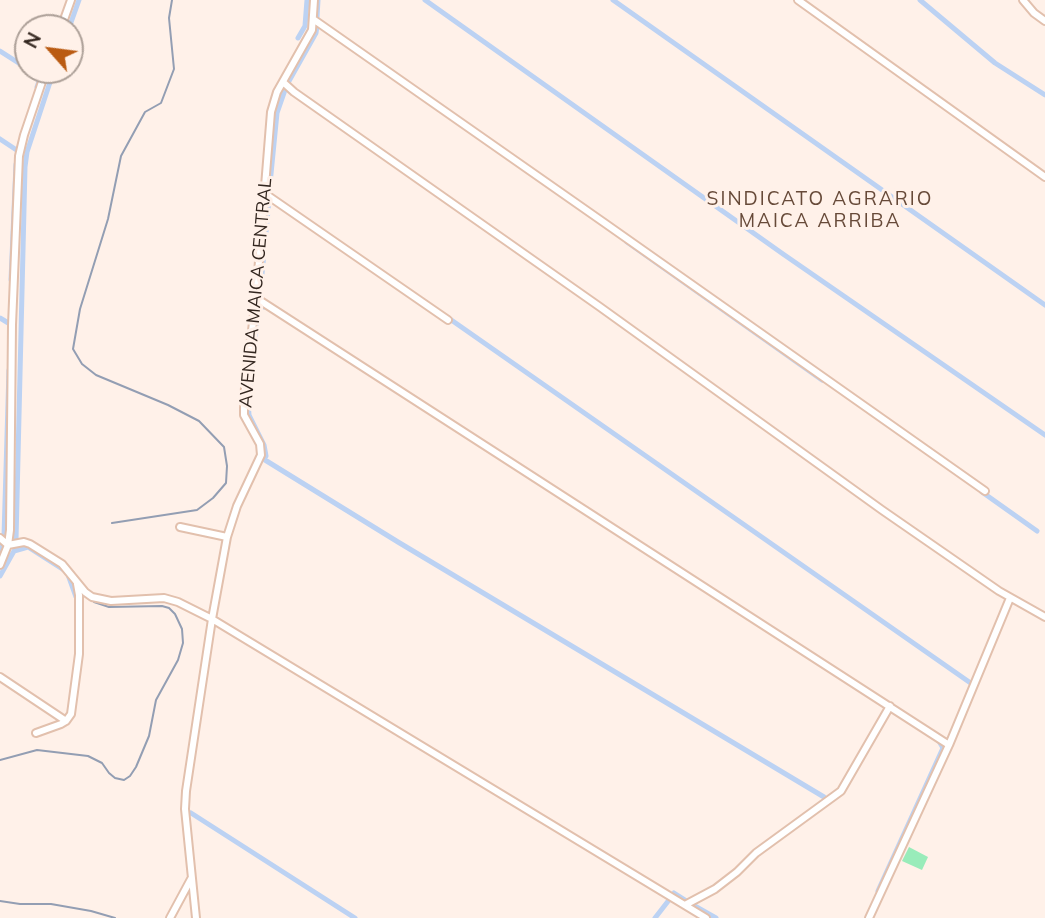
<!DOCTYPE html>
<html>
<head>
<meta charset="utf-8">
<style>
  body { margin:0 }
  #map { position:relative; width:1045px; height:918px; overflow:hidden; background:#fff1e9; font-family:Mulish,sans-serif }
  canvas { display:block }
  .north { position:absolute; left:14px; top:14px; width:70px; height:70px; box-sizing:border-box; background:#fff1e9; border:2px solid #ada098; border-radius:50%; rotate:298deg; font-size:19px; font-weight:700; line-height:28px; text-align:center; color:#33261f }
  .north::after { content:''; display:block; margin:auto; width:24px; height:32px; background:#ba5b12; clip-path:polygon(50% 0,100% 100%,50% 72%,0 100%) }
</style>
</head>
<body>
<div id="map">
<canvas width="1045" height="918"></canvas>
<div class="north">N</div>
</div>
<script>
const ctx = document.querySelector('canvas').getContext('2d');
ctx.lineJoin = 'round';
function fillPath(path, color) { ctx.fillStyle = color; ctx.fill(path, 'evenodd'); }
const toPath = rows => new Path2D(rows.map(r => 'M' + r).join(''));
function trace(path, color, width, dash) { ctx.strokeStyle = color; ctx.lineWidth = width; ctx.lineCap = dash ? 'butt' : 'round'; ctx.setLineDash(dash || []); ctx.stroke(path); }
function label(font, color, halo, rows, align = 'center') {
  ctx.font = font + ' Mulish,sans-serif'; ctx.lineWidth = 6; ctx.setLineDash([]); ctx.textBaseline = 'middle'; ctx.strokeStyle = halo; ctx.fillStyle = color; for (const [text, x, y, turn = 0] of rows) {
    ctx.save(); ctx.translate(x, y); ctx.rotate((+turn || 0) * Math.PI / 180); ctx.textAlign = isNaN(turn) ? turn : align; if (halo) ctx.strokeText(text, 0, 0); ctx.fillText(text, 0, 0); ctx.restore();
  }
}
const green = toPath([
  [909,847,928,857,922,870,902,861]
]);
const stream = toPath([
  [112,523,197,510,213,498,226,483,227,466,224,447,199,421,168,405,96,375,82,364,73,349,80,309,108,219,121,156,145,112,161,103,174,69,169,18,172,0],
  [0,760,37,750,88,756,102,763,109,773,115,778,124,780,130,776,136,767,149,736,156,700,178,660,183,643,182,629,175,614,169,608,162,606,109,607,94,602],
  [0,901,20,904,51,904,91,911,115,918]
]);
const canal = toPath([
  [425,0,783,254,1045,435],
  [613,0,1045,305],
  [920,0,995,63,1045,95],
  [317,17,318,0],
  [69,28,79,0],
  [298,38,305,26,307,0],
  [0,51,28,69],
  [289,81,316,33,317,26],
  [37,87,43,70],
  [0,139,18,151,18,154],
  [269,194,277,113,285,90],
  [627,242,822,380],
  [11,280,16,164],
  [260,295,269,200],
  [264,307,259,303,248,402,249,415,264,445,266,456],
  [447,317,972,684],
  [0,318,10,324],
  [265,460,398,542,824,797],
  [982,492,1037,531],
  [4,536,9,370],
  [16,540,25,167,27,152,54,70],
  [0,556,3,544],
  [0,576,14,551,28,547,67,572,76,597],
  [191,813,355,918],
  [878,891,943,748,939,741],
  [674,893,685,900],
  [693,905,716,918],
  [655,918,669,900]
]);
const minor = toPath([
  [798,0,1045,177],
  [1023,0,1034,13,1045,21],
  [313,19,606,224,985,491],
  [61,28,71,0],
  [283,82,294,92,600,307,882,510,999,591,1045,617],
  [264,193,448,320],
  [256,298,949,745],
  [180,527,227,537],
  [0,538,8,545,24,542,30,544,62,564,85,592,92,597,111,601,164,598,178,602,212,619,706,918],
  [0,565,8,545,10,530,12,325,19,156,24,135,46,70],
  [0,677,66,721],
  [36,733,61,724,66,721,71,714,79,654,79,595,77,584],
  [685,905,715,889,737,872,756,853,841,791,890,706],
  [170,918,191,879],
  [196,918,185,809,186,791,212,619,227,537,237,506,261,455,260,444,244,415,244,408,245,387,256,298,271,112,277,92,312,30,314,0],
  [869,918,949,745,1010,598]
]);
const streetNames = [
  ["AVENIDA MAICA CENTRAL",256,293,-85]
];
const neighbourhoodNames = [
  ["SINDICATO AGRARIO",820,199],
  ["MAICA ARRIBA",820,221]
];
fillPath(green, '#99ecba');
trace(stream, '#939eb3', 2);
trace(canal, '#bcd2f3', 5);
trace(minor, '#e2c0ad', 10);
trace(minor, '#fff', 6);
label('18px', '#33261f', '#fff1e9', streetNames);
ctx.letterSpacing = '2px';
label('19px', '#674a39', '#fff1e9', neighbourhoodNames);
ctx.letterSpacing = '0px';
</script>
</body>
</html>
